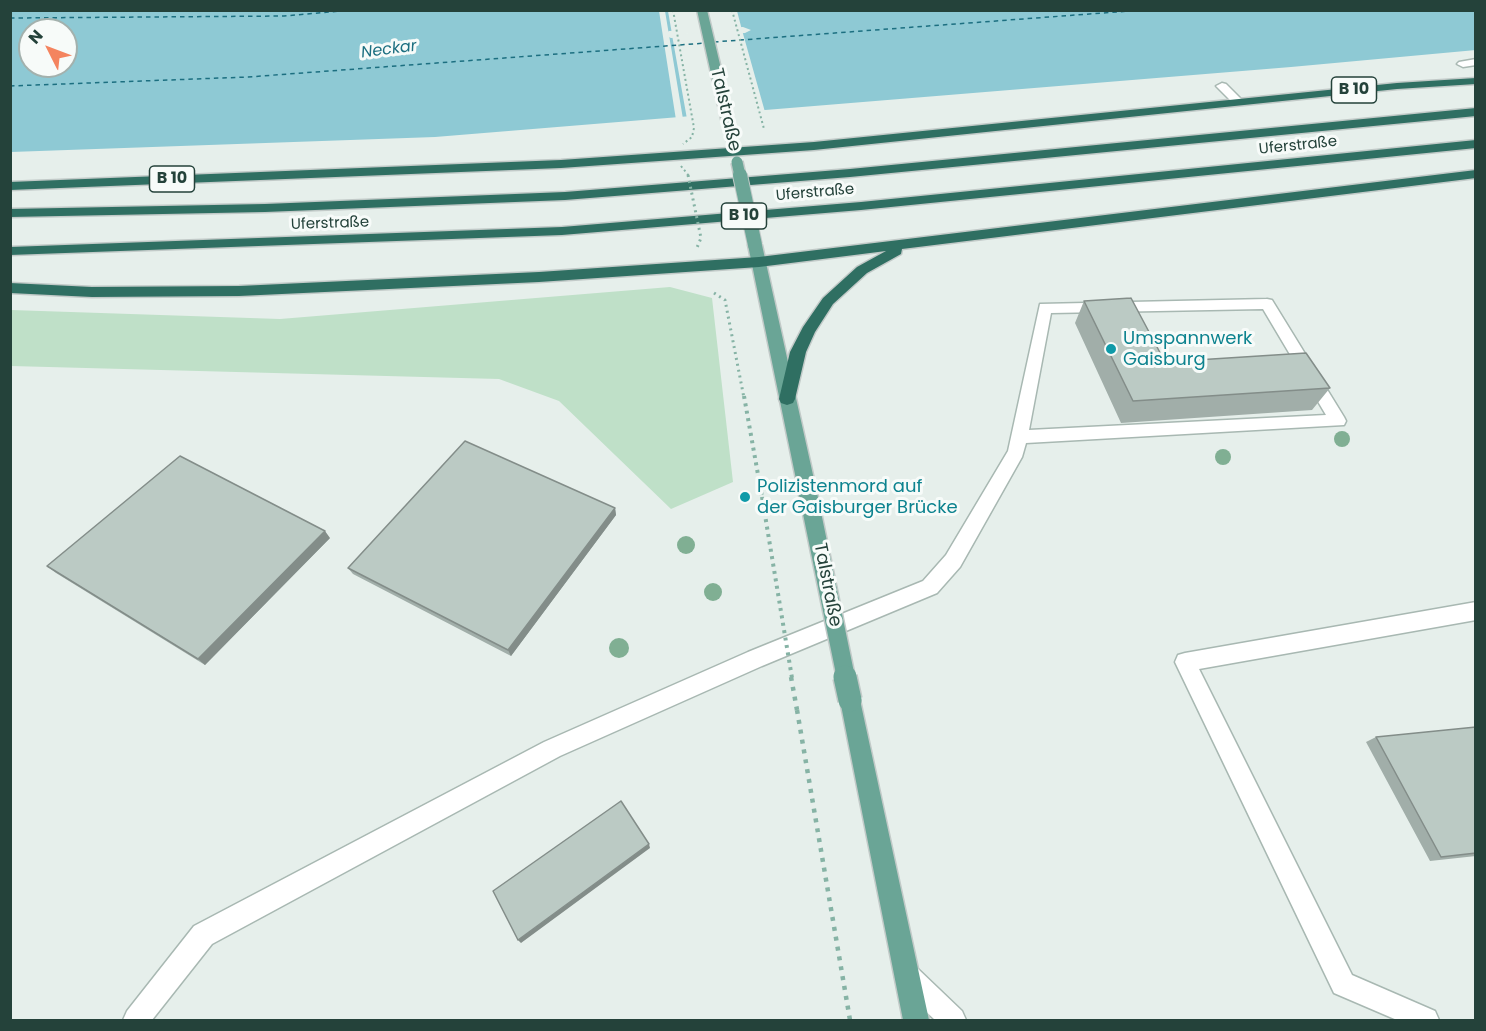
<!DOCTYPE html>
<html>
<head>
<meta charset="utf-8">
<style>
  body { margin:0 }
  #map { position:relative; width:1486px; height:1031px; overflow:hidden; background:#e6efeb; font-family:Poppins,sans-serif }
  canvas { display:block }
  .frame { position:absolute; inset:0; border:12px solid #24423a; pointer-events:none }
  .north { position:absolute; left:18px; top:18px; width:60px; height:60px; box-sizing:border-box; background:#f7fbf9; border:2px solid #a3b1ad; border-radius:50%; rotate:312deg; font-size:16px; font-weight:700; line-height:24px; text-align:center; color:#24423a }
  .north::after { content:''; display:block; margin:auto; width:21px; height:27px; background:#f4845f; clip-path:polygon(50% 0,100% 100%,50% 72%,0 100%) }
</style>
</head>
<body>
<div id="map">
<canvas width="1486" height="1031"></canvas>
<div class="frame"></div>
<div class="north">N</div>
</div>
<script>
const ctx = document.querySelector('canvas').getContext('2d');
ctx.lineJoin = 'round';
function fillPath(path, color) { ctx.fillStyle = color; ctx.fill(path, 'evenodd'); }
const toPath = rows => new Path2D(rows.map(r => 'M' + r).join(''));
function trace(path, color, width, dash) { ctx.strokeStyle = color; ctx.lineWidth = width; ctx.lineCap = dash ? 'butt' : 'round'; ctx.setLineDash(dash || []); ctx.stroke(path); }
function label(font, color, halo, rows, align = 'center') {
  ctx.font = font + ' Poppins,sans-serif'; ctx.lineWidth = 6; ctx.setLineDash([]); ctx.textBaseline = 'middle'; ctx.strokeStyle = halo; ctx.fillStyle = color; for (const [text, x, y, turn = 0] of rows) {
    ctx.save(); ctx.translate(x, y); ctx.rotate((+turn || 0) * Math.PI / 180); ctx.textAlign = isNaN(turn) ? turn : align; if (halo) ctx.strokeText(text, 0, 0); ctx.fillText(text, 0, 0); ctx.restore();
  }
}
const green = toPath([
  [670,287,712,298,733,482,671,509,559,401,499,379,11,366,11,310,280,319]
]);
const water = toPath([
  [1475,10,1476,50,1291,67,435,137,11,152,10,11],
  [743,27,751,30,745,33,671,38,664,35,669,31],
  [30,30,66,30,66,66,30,66]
]);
const pier = toPath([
  [659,11,665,11,683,119,676,120],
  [668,11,737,11,742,30,672,34],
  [742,30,765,112,687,119,672,35]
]);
const ferry = toPath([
  [10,18,284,16,351,10],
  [714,42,1143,10],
  [10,86,248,77,706,43]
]);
const pathFar2 = toPath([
  [714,293,725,300,744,398]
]);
const pathFar1 = toPath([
  [744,396,762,497]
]);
const path = toPath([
  [797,710,850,1020]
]);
const minor = toPath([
  [1476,59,1476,65,1463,67,1457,64,1459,62,1476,59],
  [1222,83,1226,84,1242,100,1242,104,1234,104,1216,86,1222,83],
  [1267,299,1272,300,1344,417,1346,421,1344,425,1026,443,1022,457,960,567,937,593,762,666,560,756,212,944,152,1020,123,1020,127,1011,194,926,544,742,748,652,923,581,946,555,1008,451,1040,304,1267,299],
  [1263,309,1326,415,1029,430,1051,313,1263,309],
  [1476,602,1476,620,1199,669,1352,975,1435,1011,1439,1020,1397,1020,1334,993,1175,662,1178,655,1185,653,1476,602],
  [908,964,917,968,962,1011,966,1020,935,1020,899,986,895,977,899,968,908,964]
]);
const major = toPath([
  [697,10,707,10,734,123,732,126,724,126,722,123,697,10],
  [755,241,762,245,815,484,812,489,806,491,800,489,797,484,748,245,755,241],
  [850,690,857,693,860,700,929,1020,903,1020,840,700,843,693,850,690]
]);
const highway = toPath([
  [1476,78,1476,84,1397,89,814,150,561,168,10,190,10,182,561,160,814,142,1397,83,1476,78],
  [1476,108,1476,116,850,177,565,200,265,212,10,217,10,209,265,204,565,192,850,169,1476,108],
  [1476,140,1476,148,861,210,562,235,10,255,10,247,562,227,861,202,1476,140],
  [1476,170,1476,178,902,249,901,254,867,273,833,304,815,332,806,352,795,399,793,403,787,405,781,403,779,399,790,352,803,327,823,298,857,267,886,251,759,267,539,282,239,296,92,297,10,293,10,283,92,287,239,286,539,272,759,257,1476,170]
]);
const pathBridgeFar3 = toPath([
  [673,10,694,128,692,137,683,144],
  [732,10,764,129],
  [681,166,689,176]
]);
const pathBridgeFar2 = toPath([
  [688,175,701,238,696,250]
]);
const pathBridgeFar1 = toPath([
  [762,497,792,678]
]);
const pathBridge = toPath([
  [791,677,797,710]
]);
const majorBridgeFar3 = toPath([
  [728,123,732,140],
  [737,162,740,176]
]);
const majorBridgeFar2 = toPath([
  [740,175,755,245]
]);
const majorBridgeFar1 = toPath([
  [806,484,846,678]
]);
const majorBridge = toPath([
  [845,677,850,700]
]);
const trees = [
  [1342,439,8],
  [1223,457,8],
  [686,545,9],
  [713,592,9],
  [619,648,10]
];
const wall = toPath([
  [1084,301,1165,362,1330,388,1312,410,1121,423,1075,323],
  [615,508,616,515,511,656,353,574,348,568],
  [330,538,205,665,56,573,47,566],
  [1476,727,1476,856,1430,861,1366,742,1376,737]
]);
const shadedWall = toPath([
  [615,508,616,515,511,656,508,650],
  [325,531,330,538,205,665,198,659],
  [649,844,650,848,521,943,518,940]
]);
const building = toPath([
  [1131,298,1165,362,1306,353,1330,388,1133,401,1084,301,1131,298],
  [465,441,615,508,508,650,348,568,465,441],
  [180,456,325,531,198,659,47,566,180,456],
  [1476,727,1476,853,1441,857,1376,737,1476,727],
  [621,801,649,844,518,940,493,891,621,801]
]);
const markers = [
  [1111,349,6,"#0f9aa8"],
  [745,497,6,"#0f9aa8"]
];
const farStreetnames = [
  ["Uferstraße",1298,146,-6],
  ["Uferstraße",815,193,-5],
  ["Uferstraße",330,224,-2]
];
const farWaternames = [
  ["Neckar",389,50,-7]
];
const shields = [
  [1354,90,45],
  [172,179,45],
  [744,216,45]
];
const shieldNames = [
  ["B 10",1354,90],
  ["B 10",172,179],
  ["B 10",744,216]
];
const streetNames = [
  ["Talstraße",725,110,77],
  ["Talstraße",827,585,79]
];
const cultureNames = [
  ["Umspannwerk",1123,339],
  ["Gaisburg",1123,360],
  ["Polizistenmord auf",757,487],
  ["der Gaisburger Brücke",757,508]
];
fillPath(green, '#bfe0c8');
fillPath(water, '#8ec9d4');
fillPath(pier, '#e6efeb');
trace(ferry, '#1c6f80', 1.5, [4.5, 4]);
trace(minor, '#a8b8b2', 3);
trace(major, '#c2cac8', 3);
trace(highway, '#c2cac8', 3);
trace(pathFar2, '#86b3a5', 3, [2, 4]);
trace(pathFar1, '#86b3a5', 4, [3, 4.5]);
trace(path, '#86b3a5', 4.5, [4, 6]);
fillPath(minor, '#fff');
fillPath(major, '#6aa596');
fillPath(highway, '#2f6f62');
trace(majorBridgeFar3, '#c2cac8', 14, []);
trace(majorBridgeFar2, '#c2cac8', 16, []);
trace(majorBridgeFar1, '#c2cac8', 21, []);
trace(majorBridge, '#c2cac8', 26, []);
trace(pathBridgeFar3, '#86b3a5', 2, [2, 3]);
trace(pathBridgeFar2, '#86b3a5', 3, [2, 4]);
trace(pathBridgeFar1, '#86b3a5', 4, [3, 4.5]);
trace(pathBridge, '#86b3a5', 4.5, [4, 6]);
trace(majorBridgeFar3, '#6aa596', 11);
trace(majorBridgeFar2, '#6aa596', 14);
trace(majorBridgeFar1, '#6aa596', 18);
trace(majorBridge, '#6aa596', 23);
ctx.fillStyle = '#80af93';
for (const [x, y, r] of trees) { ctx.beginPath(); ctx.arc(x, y, r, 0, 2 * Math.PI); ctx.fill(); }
fillPath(wall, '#a1aea9');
fillPath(shadedWall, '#838d89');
fillPath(building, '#bbcac4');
trace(building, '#838d89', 1.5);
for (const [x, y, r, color] of markers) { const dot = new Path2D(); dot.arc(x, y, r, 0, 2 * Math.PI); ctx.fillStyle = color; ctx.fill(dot); trace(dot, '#f7fbf9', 2); }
label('15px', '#24423a', '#f7fbf9', farStreetnames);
label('italic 16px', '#1c6f80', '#f7fbf9', farWaternames);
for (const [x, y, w] of shields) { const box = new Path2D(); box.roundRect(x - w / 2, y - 13, w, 26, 4.5); ctx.fillStyle = '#f7fbf9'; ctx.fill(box); trace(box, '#24423a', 1.5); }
label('bold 16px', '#24423a', null, shieldNames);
label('18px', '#24423a', '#f7fbf9', streetNames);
label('18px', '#0d838f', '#f7fbf9', cultureNames, 'left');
</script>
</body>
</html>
